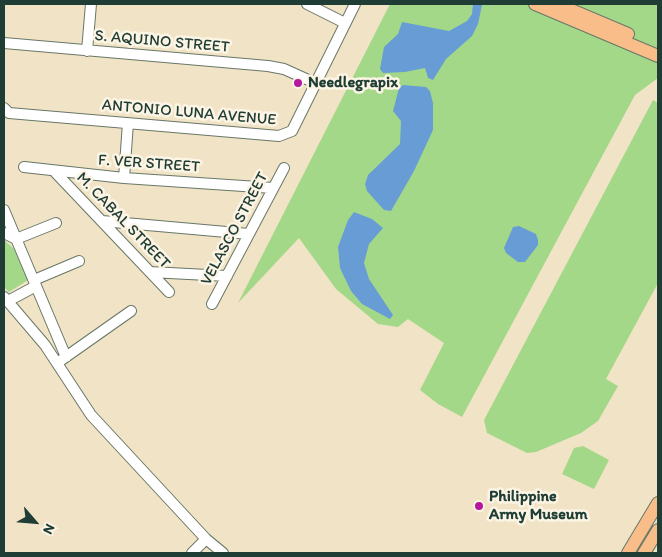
<!DOCTYPE html>
<html>
<head>
<meta charset="utf-8">
<style>
  body { margin:0 }
  #map { position:relative; width:662px; height:557px; overflow:hidden; background:#f1e3c5; font-family:Itim,sans-serif }
  canvas { display:block }
  .frame { position:absolute; inset:0; border:5px solid #1f3d34; pointer-events:none }
  .north { position:absolute; left:10px; top:497px; width:50px; height:50px; -webkit-text-stroke:4px #fcf5e5; paint-order:stroke; rotate:117deg; font-size:14px; font-weight:700; line-height:20px; text-align:center; color:#1f3d34 }
  .north::after { content:''; display:block; margin:auto; width:18px; height:22px; background:#1f3d34; clip-path:polygon(50% 0,100% 100%,50% 72%,0 100%) }
</style>
</head>
<body>
<div id="map">
<canvas width="662" height="557"></canvas>
<div class="frame"></div>
<div class="north">N</div>
</div>
<script>
const ctx = document.querySelector('canvas').getContext('2d');
ctx.lineJoin = 'round';
function fillPath(path, color) { ctx.fillStyle = color; ctx.fill(path, 'evenodd'); }
const toPath = rows => new Path2D(rows.map(r => 'M' + r).join(''));
function trace(path, color, width, dash) { ctx.strokeStyle = color; ctx.lineWidth = width; ctx.lineCap = dash ? 'butt' : 'round'; ctx.setLineDash(dash || []); ctx.stroke(path); }
function label(font, color, halo, rows, align = 'center') {
  ctx.font = font + ' Itim,sans-serif'; ctx.lineWidth = 5; ctx.setLineDash([]); ctx.textBaseline = 'middle'; ctx.strokeStyle = halo; ctx.fillStyle = color; for (const [text, x, y, turn = 0] of rows) {
    ctx.save(); ctx.translate(x, y); ctx.rotate((+turn || 0) * Math.PI / 180); ctx.textAlign = isNaN(turn) ? turn : align; if (halo) ctx.strokeText(text, 0, 0); ctx.fillText(text, 0, 0); ctx.restore();
  }
}
const green = toPath([
  [390,4,658,4,658,78,635,95,462,417,438,404,420,390,444,343,408,319,398,327,378,324,336,289,299,238,238,303],
  [653,100,658,103,658,283,606,379,618,386,598,421,581,433,536,452,527,453,487,433,484,420],
  [4,240,14,249,28,280,9,292,4,287],
  [583,446,609,460,594,489,562,474,574,448]
]);
const water = toPath([
  [473,4,482,5,478,24,472,36,446,59,433,80,428,78,425,68,405,72,383,73,380,69,384,47,398,34,402,22,449,31,467,21,472,14],
  [403,85,426,87,430,91,433,103,433,130,414,171,391,211,384,210,367,191,365,184,368,175,400,144,401,121,393,111,399,88],
  [354,212,372,219,383,228,369,244,364,263,369,279,393,315,390,319,362,304,351,291,340,268,338,247,348,220],
  [519,226,536,234,538,240,538,245,525,262,518,262,506,253,504,248,513,227]
]);
const minor = toPath([
  [307,4,345,23],
  [4,43,268,66,284,69,315,83],
  [87,51,91,4],
  [4,108,9,113,279,136,292,131,355,4],
  [24,167,124,178,273,188],
  [55,172,169,292],
  [124,178,128,123],
  [4,210,66,357],
  [102,221,249,234],
  [4,233,16,239,56,223],
  [150,272,227,276],
  [34,280,79,261],
  [4,297,45,345,91,415,206,539,223,553],
  [8,301,36,286],
  [212,304,284,168],
  [60,361,131,311],
  [192,553,206,539]
]);
const major = toPath([
  [535,4,658,56],
  [557,4,628,34],
  [628,553,658,503],
  [644,553,658,530]
]);
const markers = [
  [298,83,5,"#b5179e"],
  [479,506,5,"#b5179e"]
];
const streetNames = [
  ["S. AQUINO STREET",162,42,5],
  ["ANTONIO LUNA AVENUE",189,113,5],
  ["F. VER STREET",149,164,4],
  ["M. CABAL STREET",123,221,46],
  ["VELASCO STREET",235,229,-62]
];
const poiNames = [
  ["Needlegrapix",308,83],
  ["Philippine",489,497],
  ["Army Museum",489,515]
];
fillPath(green, '#a4d889');
fillPath(water, '#679dd4');
trace(minor, '#687767', 12);
trace(major, '#687767', 14);
trace(minor, '#fff', 10);
trace(major, '#f8bd89', 12);
for (const [x, y, r, color] of markers) { const dot = new Path2D(); dot.arc(x, y, r, 0, 2 * Math.PI); ctx.fillStyle = color; ctx.fill(dot); trace(dot, '#fcf5e5', 2); }
label('16px', '#1f3d34', '#fcf5e5', streetNames);
label('bold 16px', '#1f3d34', '#fcf5e5', poiNames, 'left');
</script>
</body>
</html>
